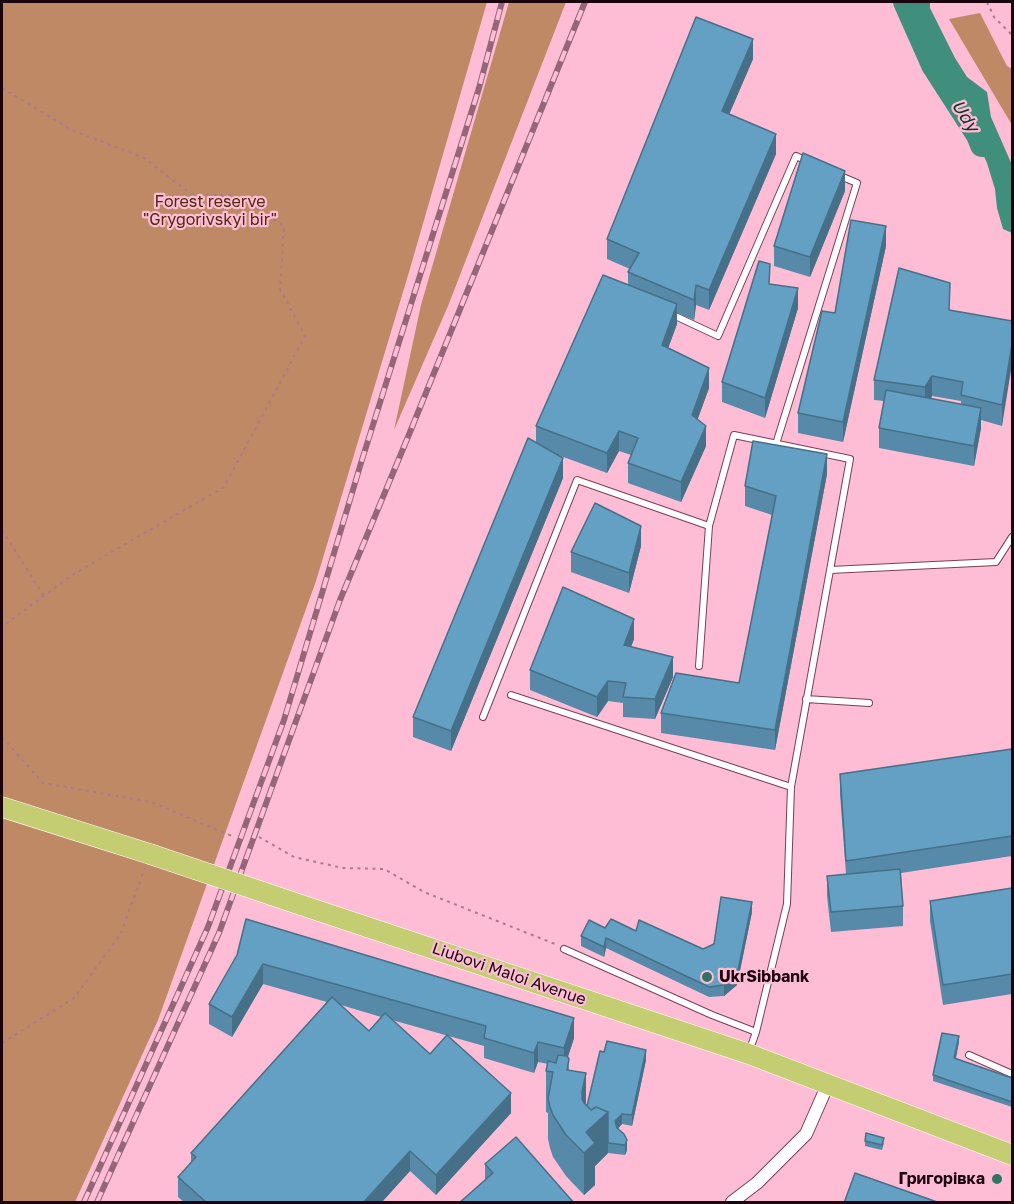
<!DOCTYPE html>
<html>
<head>
<meta charset="utf-8">
<style>
  body { margin:0 }
  #map { position:relative; width:1014px; height:1204px; overflow:hidden; background:#febdd5; font-family:"Golos Text",sans-serif }
  canvas { display:block }
  .frame { position:absolute; inset:0; border:3px solid #1a050e; pointer-events:none }
</style>
</head>
<body>
<div id="map">
<canvas width="1014" height="1204"></canvas>
<div class="frame"></div>
</div>
<script>
const ctx = document.querySelector('canvas').getContext('2d');
ctx.lineJoin = 'round';
function fillPath(path, color) { ctx.fillStyle = color; ctx.fill(path, 'evenodd'); }
const toPath = rows => new Path2D(rows.map(r => 'M' + r).join(''));
function trace(path, color, width, dash) { ctx.strokeStyle = color; ctx.lineWidth = width; ctx.lineCap = dash ? 'butt' : 'round'; ctx.setLineDash(dash || []); ctx.stroke(path); }
function label(font, color, halo, rows, align = 'center') {
  ctx.font = font + ' "Golos Text",sans-serif'; ctx.lineWidth = 4.5; ctx.setLineDash([]); ctx.textBaseline = 'middle'; ctx.strokeStyle = halo; ctx.fillStyle = color; for (const [text, x, y, turn = 0] of rows) {
    ctx.save(); ctx.translate(x, y); ctx.rotate((+turn || 0) * Math.PI / 180); ctx.textAlign = isNaN(turn) ? turn : align; if (halo) ctx.strokeText(text, 0, 0); ctx.fillText(text, 0, 0); ctx.restore();
  }
}
const forest = toPath([
  [2,2,487,2,409,272,316,581,158,1020,75,1202,2,1202],
  [509,2,566,2,448,306,394,430,421,305],
  [980,13,1007,66,1012,69,1012,125,949,19]
]);
const water = toPath([
  [904,2,930,2,930,8,955,58,967,77,987,92,991,117,1012,165,1012,233,1003,229,997,208,995,189,987,163,967,118,955,97,929,66,918,43]
]);
const river = toPath([
  [905,2,933,65,978,135,982,145]
]);
const path = toPath([
  [987,2,994,17,1012,35],
  [2,88,72,130,144,158,191,194,238,196,284,226,280,289,305,336,224,487,72,575,2,627],
  [2,530,44,596],
  [2,737,43,783,151,802,232,836],
  [259,837,294,857,343,868,384,869,424,892,555,944],
  [2,1043,74,998,120,935,145,868]
]);
const service = toPath([
  [671,314,718,336,796,156,807,161],
  [776,444,857,183,838,175],
  [830,570,996,562,1012,537],
  [699,666,709,526,734,435,850,459,791,787,787,904,756,1032,749,1052],
  [511,695,791,787],
  [806,699,869,703],
  [483,717,577,480,709,526],
  [564,949,712,1015,756,1032],
  [969,1055,1012,1074]
]);
const minor = toPath([
  [732,1202,757,1183,806,1134,828,1084]
]);
const primary = toPath([
  [2,807,150,854],
  [301,905,749,1054,1012,1155]
]);
const rail = toPath([
  [84,1202,208,927,284,720,361,463,479,88,502,2],
  [97,1202,219,933,340,600,408,437,585,2]
]);
const primaryBridge = toPath([
  [150,854,301,905]
]);
const wall = toPath([
  [753,59,729,114,776,154,709,310,696,305,694,320,677,313,677,324,668,348,709,388,697,420,706,446,681,502,628,483,628,463,631,455,619,451,607,473,558,455,563,478,451,751,413,737,413,717,536,442,536,426,628,285,628,272,630,269,607,259,607,239],
  [845,191,810,277,774,266,774,246],
  [886,246,843,442,798,433,798,413,835,313],
  [770,284,798,308,765,418,722,402,722,382],
  [950,310,1012,321,1002,426,981,420,981,428,974,466,879,448,879,428,884,401,874,400,874,380],
  [932,396,961,401,961,404,931,399],
  [827,474,775,750,661,733,661,713,739,683,772,515,745,506,745,486],
  [641,546,629,593,571,572,571,552],
  [634,639,631,647,673,677,655,719,623,717,623,703,608,701,597,717,530,690,530,670],
  [1012,749,1012,856,901,873,903,906,903,926,831,932,827,896,827,876,846,874,840,794,840,774],
  [1012,888,1012,994,943,1005,930,921,930,901],
  [752,912,737,985,724,996,709,997,606,948,604,957,581,946,581,936,605,928,636,931,703,949,714,944],
  [237,955,574,1038,568,1057,569,1070,587,1106,646,1060,632,1126,622,1124,618,1129,624,1134,627,1150,625,1155,608,1153,595,1166,595,1185,584,1195,566,1176,553,1157,550,1148,548,1139,548,1113,546,1112,546,1071,548,1064,538,1062,534,1073,484,1058,484,1046,392,1020,430,1054,511,1113,436,1195,410,1171,381,1203,185,1203,178,1197,178,1177,191,1163,191,1153,327,1002,263,984,232,1037,209,1024,209,1004],
  [341,1005,381,1017,369,1031],
  [959,1042,956,1059,1012,1078,1012,1107,933,1081,933,1075],
  [865,1141,884,1143,882,1150,865,1146],
  [485,1164,574,1203,485,1180]
]);
const shadedWall = toPath([
  [753,39,753,59,722,131,722,111],
  [776,134,776,154,709,310,709,290],
  [845,171,845,191,810,277,810,257],
  [886,226,886,246,843,442,843,422],
  [696,285,696,305,694,320,694,300],
  [798,288,798,308,765,418,765,398],
  [677,304,677,324,662,365,662,345],
  [1012,344,1012,364,1002,426,1002,405],
  [709,368,709,388,692,435,692,415],
  [932,376,932,396,925,407,925,387],
  [981,408,981,428,974,466,974,446],
  [706,426,706,446,681,502,681,482],
  [619,431,619,451,607,473,607,453],
  [827,454,827,474,775,750,775,730],
  [563,458,563,478,451,751,451,731],
  [641,526,641,546,629,593,629,573],
  [634,619,634,639,624,665,624,645],
  [673,657,673,677,655,719,655,699],
  [608,681,608,701,597,717,597,697],
  [752,902,752,912,737,985,724,996,724,985],
  [606,938,606,948,604,957,604,947],
  [263,964,263,984,232,1037,232,1017],
  [574,1018,574,1038,564,1068,564,1048],
  [959,1036,959,1042,954,1064,954,1058],
  [538,1042,538,1062,534,1073,534,1053],
  [646,1050,646,1060,632,1126,632,1115],
  [586,1073,586,1115,582,1099,582,1092],
  [511,1093,511,1113,436,1195,436,1175],
  [608,1112,608,1153,595,1166,595,1185,584,1195,584,1153,586,1132],
  [622,1114,622,1124,615,1131,615,1121],
  [627,1140,627,1150,625,1155,625,1145],
  [410,1151,410,1171,381,1203,363,1203]
]);
const building = toPath([
  [696,17,753,39,722,111,776,134,709,290,696,285,694,300,628,272,639,253,607,239,696,17],
  [803,153,845,171,810,257,774,246,803,153],
  [851,220,886,226,843,422,798,413,822,311,835,313,851,220],
  [759,261,770,264,769,284,798,288,765,398,722,382,759,261],
  [899,268,950,283,949,310,1012,321,1012,344,1002,405,961,395,963,382,932,376,925,387,874,380,899,268],
  [603,275,677,304,662,345,709,368,692,415,706,426,681,482,628,463,638,438,619,431,607,453,536,426,603,275],
  [886,390,981,408,974,446,879,428,886,390],
  [528,438,563,458,451,731,413,717,528,438],
  [753,441,827,454,775,730,661,713,676,673,739,683,776,496,745,486,753,441],
  [595,503,641,526,629,573,571,552,595,503],
  [563,587,634,619,624,645,673,657,655,699,623,697,626,683,608,681,597,697,530,670,563,587],
  [1012,749,1012,836,846,861,840,774,1012,749],
  [900,869,903,906,831,912,827,876,900,869],
  [1012,888,1012,974,943,985,930,901,1012,888],
  [721,897,752,902,737,975,724,985,709,987,606,938,604,947,581,936,589,920,605,928,611,919,636,931,639,920,703,949,714,944,721,897],
  [246,919,574,1018,564,1048,538,1042,534,1053,484,1038,486,1026,263,964,232,1017,209,1004,237,955,246,919],
  [332,997,369,1031,385,1013,430,1054,447,1035,511,1093,436,1175,410,1151,363,1203,207,1203,178,1177,196,1157,191,1153,332,997],
  [942,1033,959,1036,954,1058,1012,1078,1012,1102,933,1075,942,1033],
  [607,1041,646,1050,632,1115,622,1114,615,1121,617,1128,624,1134,627,1140,625,1145,608,1143,608,1112,596,1107,591,1110,587,1106,600,1051,604,1052,607,1041],
  [558,1055,567,1056,569,1059,567,1070,586,1073,582,1092,582,1099,584,1103,591,1110,596,1107,608,1112,586,1132,595,1143,584,1153,566,1135,553,1115,550,1107,548,1098,553,1072,546,1071,548,1061,556,1063,558,1055],
  [866,1133,884,1138,882,1145,865,1141,866,1133],
  [516,1137,574,1203,459,1203,493,1173,485,1164,516,1137],
  [855,1173,940,1203,844,1203,855,1173]
]);
const markers = [
  [707,977,6,"#317262"],
  [997,1179,6,"#317262"]
];
const parkNames = [
  ["Forest reserve",210,202],
  ["\"Grygorivskyi bir\"",210,220]
];
const streetNames = [
  ["Liubovi Maloi Avenue",509,974,19]
];
const poiNames = [
  ["UkrSibbank",719,977],
  ["Григорівка",985,1179,"right"]
];
const waterNames = [
  ["Udy",965,116,57]
];
fillPath(forest, '#be8964');
fillPath(water, '#408f7c');
trace(river, '#408f7c', 24);
trace(service, '#774056', 8);
trace(minor, '#774056', 14);
trace(primary, '#fff', 21);
trace(path, '#ab7a8c', 2, [3, 4.5]);
trace(service, '#fff', 6);
trace(minor, '#fff', 12);
trace(primary, '#c5cd73', 20);
trace(rail, '#946778', 6);
trace(rail, '#febdd5', 4, [11]);
trace(primaryBridge, '#fff', 21, []);
trace(primaryBridge, '#c5cd73', 20);
fillPath(wall, '#568aa8');
fillPath(shadedWall, '#467088');
fillPath(building, '#64a0c3');
trace(building, '#467088', 1.5);
for (const [x, y, r, color] of markers) { const dot = new Path2D(); dot.arc(x, y, r, 0, 2 * Math.PI); ctx.fillStyle = color; ctx.fill(dot); trace(dot, '#febdd5', 2); }
label('16px', '#4e290c', '#febdd5', parkNames);
label('16px', '#1a050e', '#febdd5', streetNames);
label('bold 16px', '#1a050e', '#febdd5', poiNames, 'left');
label('italic 18px', '#11362d', '#febdd5', waterNames);
</script>
</body>
</html>
